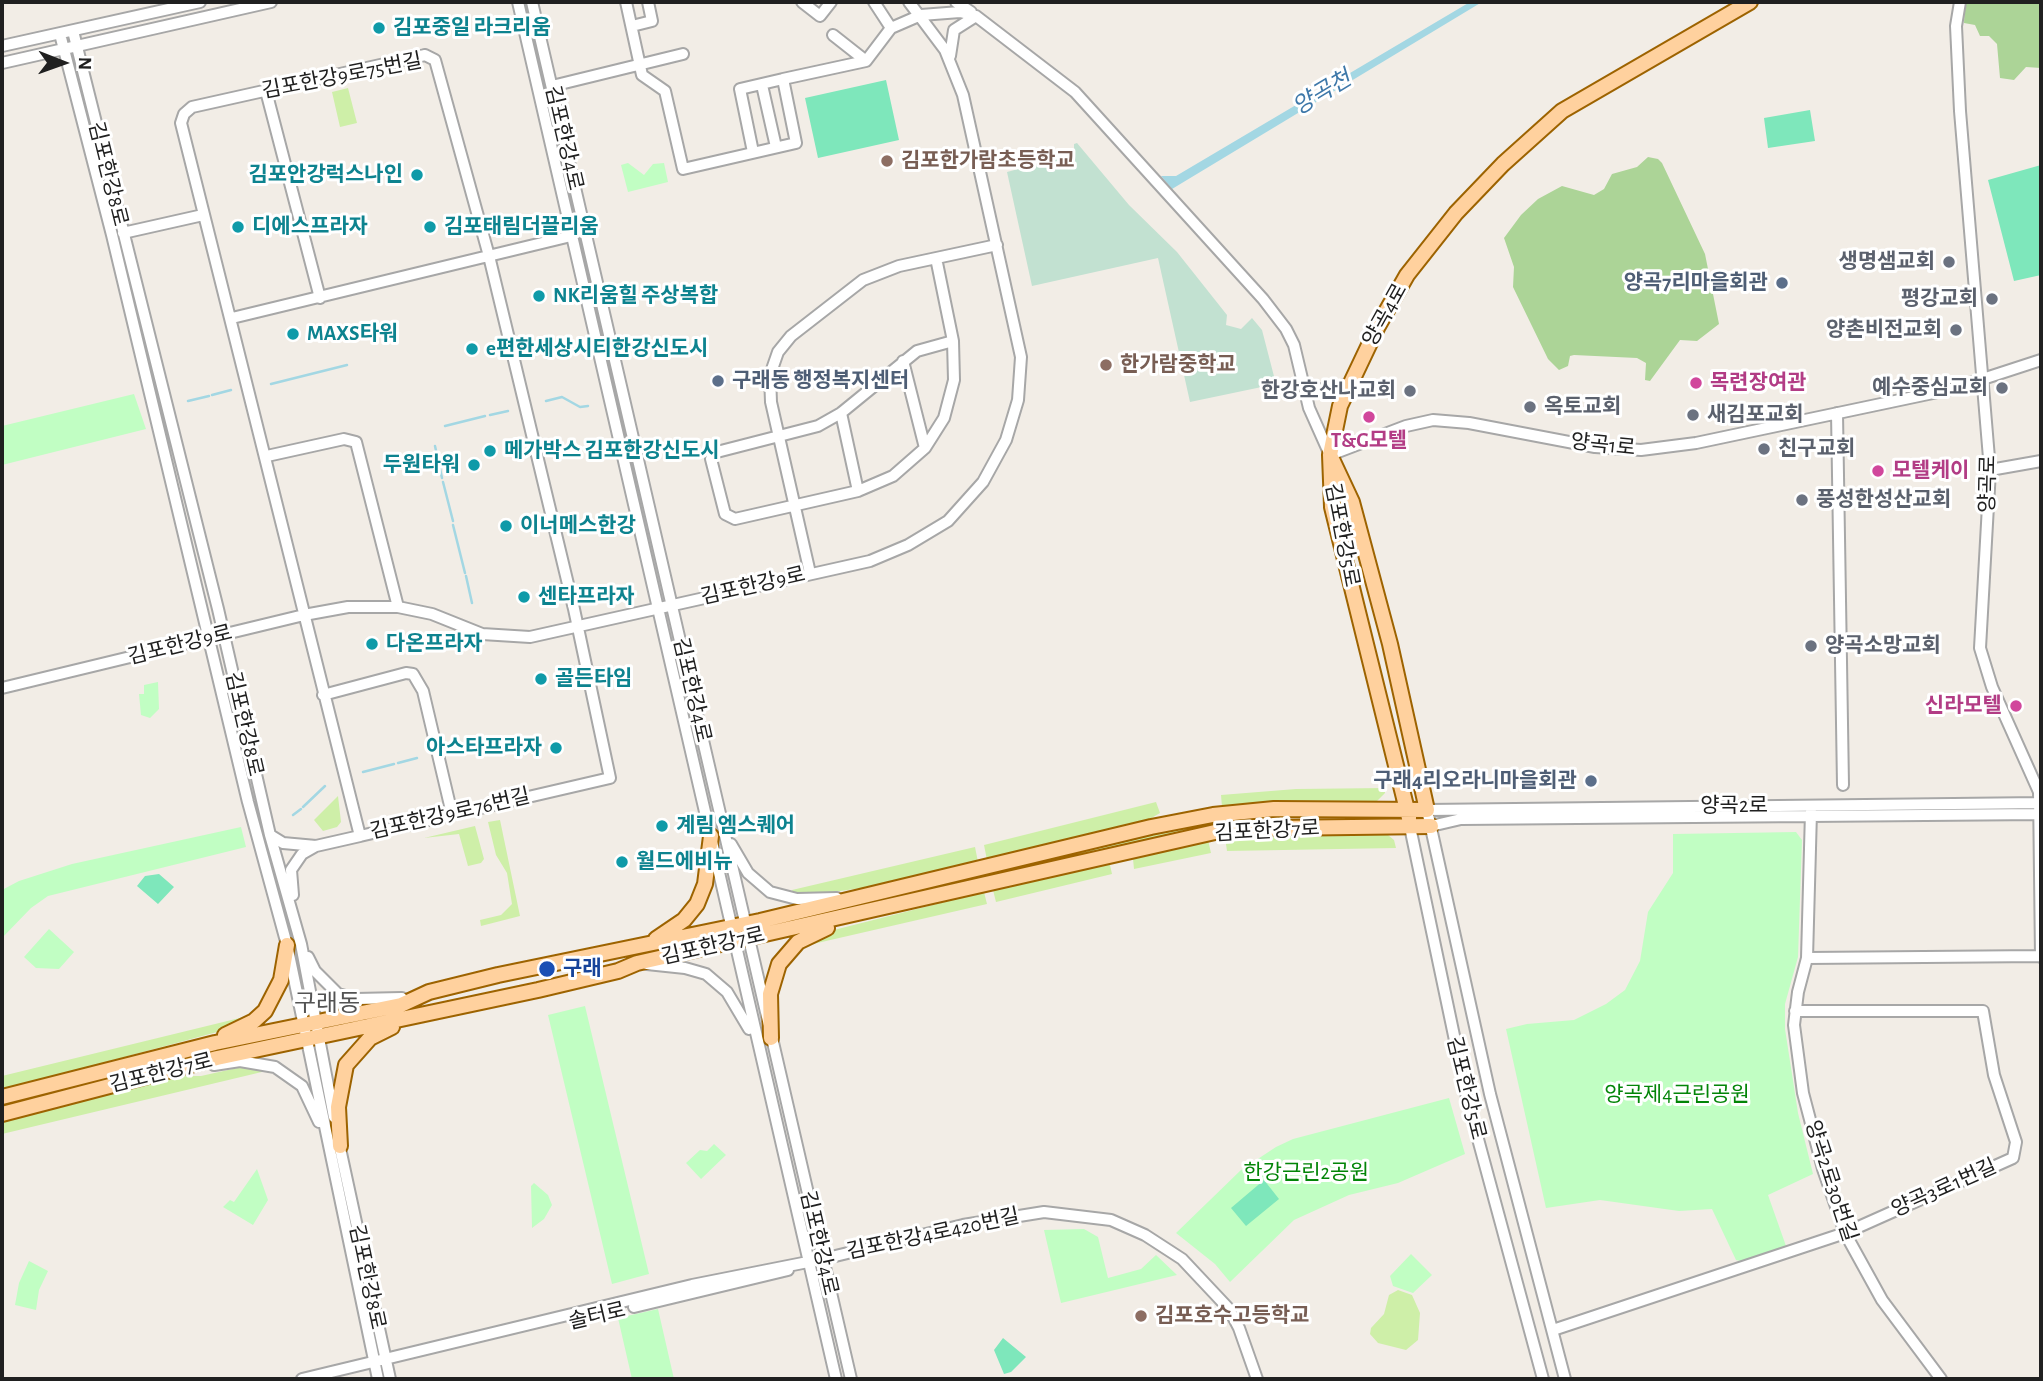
<!DOCTYPE html>
<html>
<head>
<meta charset="utf-8">
<style>
  body { margin:0 }
  #map { position:relative; width:2043px; height:1381px; overflow:hidden; background:#f2ede6; font-family:"Alegreya Sans",sans-serif }
  canvas { display:block }
  .frame { position:absolute; inset:0; border:4px solid #202020; pointer-events:none }
  .north { position:absolute; left:28px; top:28px; width:70px; height:70px; -webkit-text-stroke:5px #fff; paint-order:stroke; rotate:91deg; font-size:19px; font-weight:700; line-height:28px; text-align:center; color:#202020 }
  .north::after { content:''; display:block; margin:auto; width:24px; height:32px; background:#202020; clip-path:polygon(50% 0,100% 100%,50% 72%,0 100%) }
</style>
</head>
<body>
<div id="map">
<canvas width="2043" height="1381"></canvas>
<div class="frame"></div>
<div class="north">N</div>
</div>
<script>
const ctx = document.querySelector('canvas').getContext('2d');
ctx.lineJoin = 'round';
function fillPath(path, color) { ctx.fillStyle = color; ctx.fill(path, 'evenodd'); }
const toPath = rows => new Path2D(rows.map(r => 'M' + r).join(''));
function trace(path, color, width, dash) { ctx.strokeStyle = color; ctx.lineWidth = width; ctx.lineCap = dash ? 'butt' : 'round'; ctx.setLineDash(dash || []); ctx.stroke(path); }
function label(font, color, halo, rows, align = 'center') {
  ctx.font = font + ' "Alegreya Sans","Noto Sans KR",sans-serif'; ctx.lineWidth = 6; ctx.setLineDash([]); ctx.textBaseline = 'middle'; ctx.strokeStyle = halo; ctx.fillStyle = color; for (const [text, x, y, turn = 0] of rows) {
    ctx.save(); ctx.translate(x, y); ctx.rotate((+turn || 0) * Math.PI / 180); ctx.textAlign = isNaN(turn) ? turn : align; if (halo) ctx.strokeText(text, 0, 0); ctx.fillText(text, 0, 0); ctx.restore();
  }
}
const grass = toPath([
  [348,88,357,123,340,127,332,92],
  [1385,788,1385,793,1375,803,1274,802,1222,807,1221,795,1296,789],
  [338,796,341,822,337,827,323,831,314,820],
  [1156,802,1160,813,1148,820,987,860,984,845],
  [500,820,520,916,481,926,480,920,501,915,512,904,507,873,496,855,488,822],
  [1207,823,1207,828,850,906,1141,835],
  [475,826,484,859,481,863,468,866,459,834,424,838],
  [1288,835,1388,835,1394,840,1396,848,1227,851,1225,837],
  [1208,840,1211,853,1134,869,1133,859,1157,850],
  [975,847,978,862,868,887,806,896,793,893,792,890],
  [1094,865,1110,865,1112,874,996,902,993,890],
  [984,892,987,904,813,944,812,938,826,932],
  [252,1015,232,1028,2,1090,2,1076],
  [246,1066,266,1071,2,1134,2,1121,181,1076,201,1076],
  [1398,1290,1412,1295,1420,1313,1418,1340,1406,1350,1378,1343,1370,1334,1371,1328,1384,1314,1389,1295]
]);
const forest = toPath([
  [1965,2,2041,2,2041,68,2026,67,2014,80,2000,78,1997,44,1989,36,1980,36,1975,25,1964,23],
  [1648,157,1658,159,1662,163,1705,254,1719,324,1697,341,1680,340,1650,381,1645,380,1646,363,1637,358,1574,355,1570,356,1568,366,1559,370,1548,359,1513,287,1514,267,1504,238,1521,215,1538,199,1562,186,1594,195,1604,189,1612,174,1637,167]
]);
const wetland = toPath([
  [1077,143,1129,205,1177,252,1227,315,1226,325,1241,329,1252,318,1262,330,1276,384,1190,402,1158,258,1032,286,1007,172,1074,154,1074,144]
]);
const park = toPath([
  [628,163,644,175,653,164,664,163,668,182,628,192,621,165],
  [134,394,146,429,2,465,2,426],
  [158,682,159,709,150,718,141,715,139,694,144,694,144,685],
  [241,827,246,847,48,896,31,908,2,938,2,890,19,881,72,864],
  [1796,832,1802,840,1798,957,1785,1004,1785,1029,1798,1113,1813,1174,1768,1195,1786,1246,1745,1262,1736,1260,1712,1209,1679,1211,1600,1200,1546,1208,1506,1029,1527,1024,1574,1020,1606,1004,1625,990,1640,961,1648,912,1673,873,1673,834],
  [49,929,74,952,59,969,36,968,24,957],
  [585,1006,649,1274,612,1284,548,1015],
  [1449,1098,1465,1154,1398,1183,1349,1195,1294,1220,1230,1282,1215,1264,1176,1233,1241,1170,1276,1147,1293,1139],
  [714,1144,726,1155,701,1179,686,1163,700,1150,707,1151],
  [257,1169,268,1200,253,1225,223,1207,230,1200,234,1202],
  [534,1183,548,1195,552,1205,544,1219,532,1228,531,1186],
  [1084,1229,1098,1237,1108,1278,1141,1269,1156,1255,1177,1275,1061,1303,1044,1230],
  [1411,1254,1432,1275,1413,1293,1393,1286,1390,1276],
  [29,1261,48,1271,39,1290,36,1310,15,1305,19,1283],
  [658,1309,674,1379,632,1379,618,1318]
]);
const pitch = toPath([
  [886,80,899,140,818,158,805,98],
  [1810,110,1815,141,1768,148,1764,118],
  [2041,165,2041,275,2014,281,1988,180],
  [159,874,174,887,158,904,137,886,145,876],
  [1264,1180,1279,1199,1246,1226,1231,1208],
  [1003,1338,1026,1357,1011,1372,1004,1374,994,1350]
]);
const water = toPath([
  [1470,2,1482,2,1172,189,1161,176,1176,176]
]);
const stream = toPath([
  [271,384,347,365],
  [212,395,231,390],
  [188,401,209,396],
  [546,401,562,397,580,407,588,406],
  [490,415,508,411],
  [445,426,485,416],
  [435,446,442,478],
  [443,482,453,521],
  [453,525,465,573],
  [466,576,472,603],
  [453,749,493,740],
  [398,763,417,758],
  [363,772,394,764],
  [303,807,325,786],
  [293,815,301,809]
]);
const minor = toPath([
  [518,2,836,1379],
  [532,2,851,1379],
  [626,2,642,75,665,91,683,169,796,143,783,79,866,61,891,28,921,15,960,12,976,16,1075,92,1263,299,1286,329,1294,345,1309,408,1330,455,1406,426,1433,420,1469,423,1595,447,1641,450,1696,443,1952,389,2041,360],
  [802,2,820,16,831,2],
  [874,2,891,28],
  [956,2,971,12],
  [1960,2,1956,26,1960,111,1990,470,1980,648,1992,687,2039,792,2041,957],
  [632,26,652,21,648,2],
  [73,31,218,609,270,835,301,944,334,1117],
  [60,34,112,235,248,802,287,945,378,1379],
  [833,35,866,61],
  [2,46,200,2],
  [425,55,435,60,489,256,574,609,610,778,360,836,181,123,184,114,192,107,425,55],
  [950,56,954,30,976,16],
  [2,63,271,2],
  [762,85,776,147],
  [552,86,683,54],
  [266,91,320,298],
  [753,152,740,89,783,79],
  [123,233,203,215],
  [936,258,953,341,954,380,944,418,925,448,893,476,858,491,735,519,725,514,711,459,713,453,818,426,841,413,917,351,953,341],
  [232,318,571,236],
  [903,361,925,448],
  [1304,385,1322,390,1349,384],
  [841,413,858,491],
  [1837,413,1843,785],
  [267,456,344,439,356,442,398,607],
  [1990,470,2041,461],
  [810,573,771,402,770,375,778,352,791,336,863,280,899,266,997,245],
  [2,688,304,615,348,607,398,607,432,614,482,634,530,637,870,561,908,545,948,521,983,482,1006,440,1018,400,1021,357,963,95,945,50,909,2],
  [323,695,406,673,413,674,423,691,452,814],
  [1811,812,1807,958,1798,992,1794,1025,1803,1093,1823,1169,1845,1233,1882,1300,1941,1379],
  [1431,826,1461,819,2041,814],
  [1410,827,1468,1102,1543,1379],
  [270,835,283,843,316,846,360,836],
  [731,844,748,873,770,892,797,899,837,898],
  [293,895,291,870,302,854,316,846],
  [308,957,315,971,338,994,356,999,402,998],
  [1807,958,2041,956],
  [647,964,685,968,706,974,727,992,749,1029],
  [214,1065,240,1061,275,1067,302,1086,319,1122],
  [338,1139,390,1379],
  [634,1307,788,1270],
  [1553,1330,1845,1233,2013,1158,2016,1142,1994,1075,1983,1011,1795,1011],
  [302,1379,692,1285,823,1259,963,1225,1044,1212,1111,1220,1145,1235,1182,1259,1229,1309,1239,1328,1257,1379],
  [1565,1379,1490,1094,1427,810,2041,803]
]);
const major = toPath([
  [1409,818,1332,507,1330,455,1340,406,1378,326,1407,275,1456,213,1503,164,1562,111,1750,2],
  [656,939,684,920,697,904,705,884,711,836],
  [225,1035,254,1021,265,1011,281,980,287,945],
  [771,1038,770,994,779,964,798,942,827,928],
  [2,1097,215,1043,401,1005,429,992,498,975,760,921,1151,827,1213,815,1274,809,1427,810,1390,644,1352,502,1330,455],
  [2,1114,217,1058,538,990,618,971,637,963,1215,832,1274,828,1431,826],
  [340,1146,338,1107,346,1065,370,1038,392,1027]
]);
const markers = [
  [379,28,7,"#0f9aa8"],
  [887,161,7,"#8d6e63"],
  [417,175,7,"#0f9aa8"],
  [238,227,7,"#0f9aa8"],
  [430,227,7,"#0f9aa8"],
  [1949,262,7,"#6b7280"],
  [1782,283,7,"#5c6f8a"],
  [539,296,7,"#0f9aa8"],
  [1992,299,7,"#6b7280"],
  [1956,330,7,"#6b7280"],
  [293,334,7,"#0f9aa8"],
  [472,349,7,"#0f9aa8"],
  [1106,365,7,"#8d6e63"],
  [718,381,7,"#5c6f8a"],
  [1696,383,7,"#d1479c"],
  [2002,388,7,"#6b7280"],
  [1410,391,7,"#6b7280"],
  [1530,407,7,"#6b7280"],
  [1693,415,7,"#6b7280"],
  [1369,417,7,"#d1479c"],
  [1764,449,7,"#6b7280"],
  [490,451,7,"#0f9aa8"],
  [474,465,7,"#0f9aa8"],
  [1878,471,7,"#d1479c"],
  [1802,500,7,"#6b7280"],
  [506,526,7,"#0f9aa8"],
  [524,597,7,"#0f9aa8"],
  [372,644,7,"#0f9aa8"],
  [1811,646,7,"#6b7280"],
  [541,679,7,"#0f9aa8"],
  [2016,706,7,"#d1479c"],
  [556,748,7,"#0f9aa8"],
  [1591,781,7,"#5c6f8a"],
  [662,826,7,"#0f9aa8"],
  [622,862,7,"#0f9aa8"],
  [547,969,9,"#1a4fb4"],
  [1141,1316,7,"#8d6e63"]
];
const cultureNames = [
  ["김포중일 라크리움",393,28],
  ["김포안강럭스나인",403,175,"right"],
  ["디에스프라자",252,227],
  ["김포태림더끌리움",444,227],
  ["NK리움힐 주상복합",553,296],
  ["MAXS타워",307,334],
  ["e편한세상시티한강신도시",486,349],
  ["메가박스 김포한강신도시",504,451],
  ["두원타워",460,465,"right"],
  ["이너메스한강",520,526],
  ["센타프라자",538,597],
  ["다온프라자",386,644],
  ["골든타임",555,679],
  ["아스타프라자",542,748,"right"],
  ["계림 엠스퀘어",676,826],
  ["월드에비뉴",636,862]
];
const streetNames = [
  ["김포한강9로75번길",342,76,-11],
  ["김포한강4로",564,138,77],
  ["김포한강8로",108,174,76],
  ["양곡4로",1385,315,-61],
  ["양곡1로",1603,445,6],
  ["양곡로",1988,484,-89],
  ["김포한강5로",1342,535,79],
  ["김포한강9로",753,586,-13],
  ["김포한강9로",180,645,-14],
  ["김포한강4로",692,690,77],
  ["김포한강8로",244,724,77],
  ["양곡2로",1734,806],
  ["김포한강9로76번길",450,814,-13],
  ["김포한강7로",1267,831,-3],
  ["김포한강7로",713,946,-13],
  ["김포한강7로",161,1073,-14],
  ["김포한강5로",1466,1088,76],
  ["양곡2로30번길",1831,1181,72],
  ["양곡3로1번길",1944,1188,-24],
  ["김포한강4로420번길",933,1234,-12],
  ["김포한강4로",819,1243,77],
  ["김포한강8로",367,1277,78],
  ["솔터로",597,1316,-13]
];
const educationNames = [
  ["김포한가람초등학교",901,161],
  ["한가람중학교",1120,365],
  ["김포호수고등학교",1155,1316]
];
const worshipNames = [
  ["생명샘교회",1935,262],
  ["평강교회",1978,299],
  ["양촌비전교회",1942,330],
  ["예수중심교회",1988,388],
  ["한강호산나교회",1396,391],
  ["옥토교회",1544,407,"left"],
  ["새김포교회",1707,415,"left"],
  ["친구교회",1778,449,"left"],
  ["풍성한성산교회",1816,500,"left"],
  ["양곡소망교회",1825,646,"left"]
];
const serviceNames = [
  ["양곡7리마을회관",1768,283],
  ["구래동 행정복지센터",732,381,"left"],
  ["구래4리오라니마을회관",1577,781]
];
const hotelNames = [
  ["목련장여관",1710,383],
  ["T&G모텔",1369,441,"center"],
  ["모텔케이",1892,471],
  ["신라모텔",2002,706,"right"]
];
const transitNames = [
  ["구래",563,969]
];
const parkNames = [
  ["양곡제4근린공원",1677,1095],
  ["한강근린2공원",1306,1173]
];
const waterNames = [
  ["양곡천",1322,93,-31]
];
const quarterNames = [
  ["구래동",327,1004]
];
fillPath(grass, '#ceefa8');
fillPath(forest, '#acd497');
fillPath(wetland, '#c2e1d1');
fillPath(park, '#c1fec3');
fillPath(pitch, '#7ee7bb');
fillPath(water, '#a3d7e3');
trace(stream, '#a3d7e3', 2.5);
trace(minor, '#a7a7a7', 14);
trace(major, '#9d6300', 18);
trace(minor, '#fff', 10);
trace(major, '#ffd19e', 14);
for (const [x, y, r, color] of markers) { const dot = new Path2D(); dot.arc(x, y, r, 0, 2 * Math.PI); ctx.fillStyle = color; ctx.fill(dot); trace(dot, '#fff', 2.5); }
label('bold 21px', '#0d838f', '#fff', cultureNames, 'left');
label('21px', '#202020', '#fff', streetNames);
label('bold 21px', '#785e54', '#fff', educationNames, 'left');
label('bold 21px', '#5b616d', '#fff', worshipNames, 'right');
label('bold 21px', '#4e5e75', '#fff', serviceNames, 'right');
label('bold 21px', '#b23c85', '#fff', hotelNames, 'left');
label('bold 21px', '#164399', '#fff', transitNames, 'left');
label('21px', '#038508', '#fff', parkNames);
label('italic 23px', '#3e78a9', '#fff', waterNames);
label('24px', '#535353', '#fff', quarterNames);
</script>
</body>
</html>
